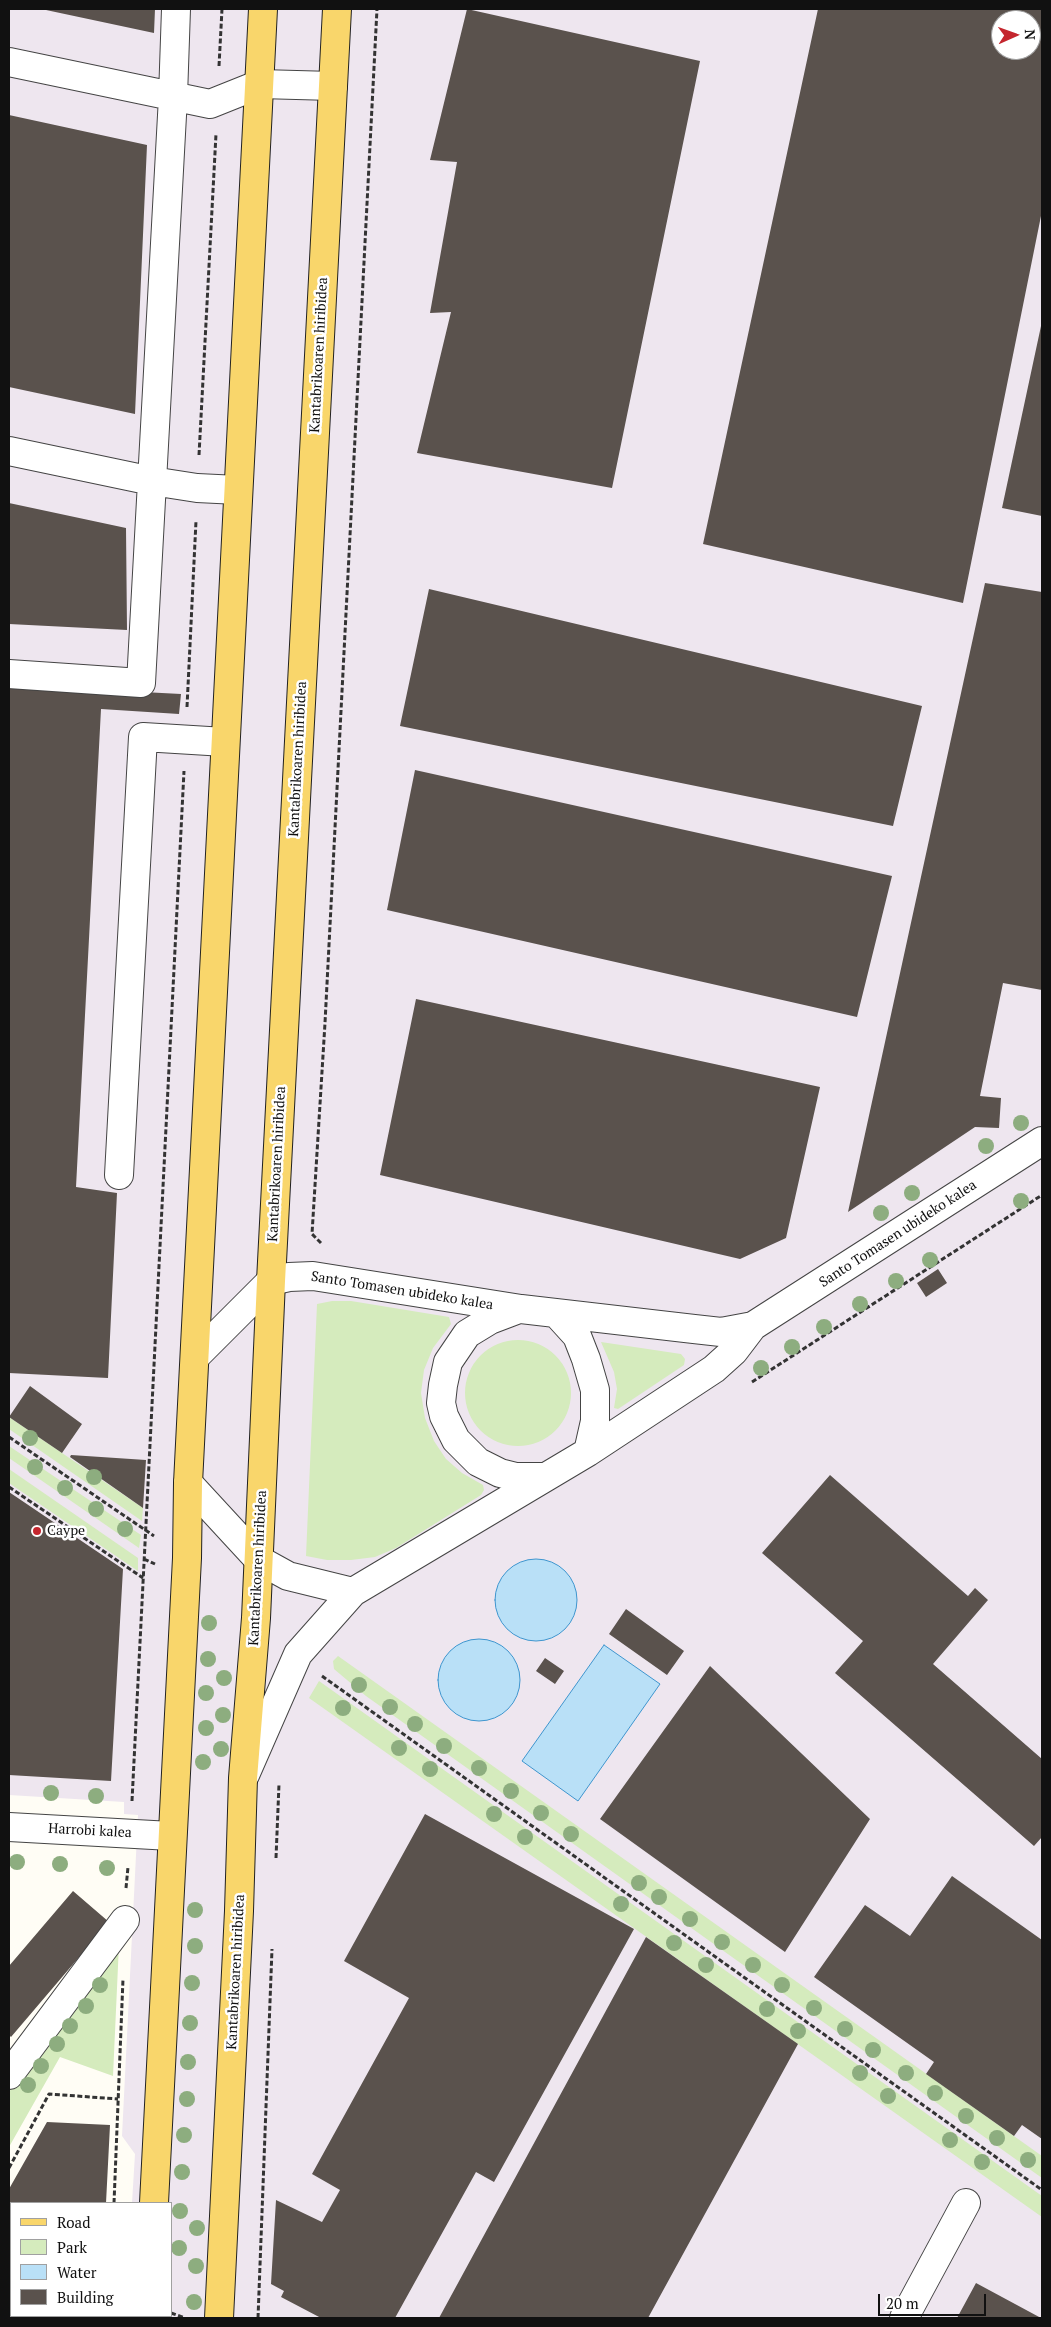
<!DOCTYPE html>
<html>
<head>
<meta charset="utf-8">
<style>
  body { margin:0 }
  #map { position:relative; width:1051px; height:2327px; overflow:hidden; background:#fffdf5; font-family:"PT Serif",serif }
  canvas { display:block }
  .frame { position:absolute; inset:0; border:10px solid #111; pointer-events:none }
  .legend { position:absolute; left:10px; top:2202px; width:162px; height:115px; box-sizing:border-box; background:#fff; border:1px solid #a0a0a0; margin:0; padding:6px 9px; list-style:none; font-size:15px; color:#111 }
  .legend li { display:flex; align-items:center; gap:10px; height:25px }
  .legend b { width:25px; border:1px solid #a0a0a0 }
  .north { position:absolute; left:991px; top:10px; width:50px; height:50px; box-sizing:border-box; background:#fff; border:1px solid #a0a0a0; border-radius:50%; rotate:88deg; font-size:14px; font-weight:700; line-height:20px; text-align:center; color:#111 }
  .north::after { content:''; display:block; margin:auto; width:18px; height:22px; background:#c4262e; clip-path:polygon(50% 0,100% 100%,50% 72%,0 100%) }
  .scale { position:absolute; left:878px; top:2294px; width:108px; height:22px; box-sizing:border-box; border:2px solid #111; border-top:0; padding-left:6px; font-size:15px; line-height:18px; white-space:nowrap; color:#111; -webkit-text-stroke:4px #fff; paint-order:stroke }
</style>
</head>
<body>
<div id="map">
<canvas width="1051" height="2327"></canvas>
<div class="frame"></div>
<ul class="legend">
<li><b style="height:6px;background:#f9d66b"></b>Road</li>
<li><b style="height:14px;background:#d5ebbd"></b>Park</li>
<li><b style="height:14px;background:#b9e0f7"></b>Water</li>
<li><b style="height:14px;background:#5a524d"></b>Building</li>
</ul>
<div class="north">N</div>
<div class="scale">20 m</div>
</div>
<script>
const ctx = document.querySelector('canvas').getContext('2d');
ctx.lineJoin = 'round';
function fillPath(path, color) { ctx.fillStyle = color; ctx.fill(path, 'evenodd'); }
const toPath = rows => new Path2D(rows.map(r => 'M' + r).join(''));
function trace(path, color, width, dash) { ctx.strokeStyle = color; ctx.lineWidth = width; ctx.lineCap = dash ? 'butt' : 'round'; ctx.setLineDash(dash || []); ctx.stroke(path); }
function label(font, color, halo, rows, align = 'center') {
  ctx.font = font + ' "PT Serif",serif'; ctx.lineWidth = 5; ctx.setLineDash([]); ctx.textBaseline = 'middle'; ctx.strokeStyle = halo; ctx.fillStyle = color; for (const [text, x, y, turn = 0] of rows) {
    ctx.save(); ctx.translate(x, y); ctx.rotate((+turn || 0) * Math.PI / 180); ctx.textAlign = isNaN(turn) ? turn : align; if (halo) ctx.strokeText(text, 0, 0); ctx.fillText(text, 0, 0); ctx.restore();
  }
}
const industrial = toPath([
  [9,9,1042,9,1042,2318,125,2318,125,2316,171,2316,171,2203,132,2203,135,2154,122,2136,138,1815,124,1814,124,1802,9,1795],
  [1001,20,1031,20,1031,50,1001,50]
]);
const green = toPath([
  [332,1301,351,1301,449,1317,451,1324,433,1348,424,1370,421,1393,425,1418,434,1441,446,1459,462,1473,483,1485,484,1490,481,1495,396,1548,375,1557,351,1560,327,1560,306,1556,317,1304],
  '465 1393a53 53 0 1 1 106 0a53 53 0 1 1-106 0Z',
  [601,1342,681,1354,685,1359,684,1365,618,1409,614,1408,617,1389,614,1372],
  [9,1417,143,1508,142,1521,9,1429],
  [9,1446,141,1535,139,1548,9,1458],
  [9,1469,138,1558,138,1571,9,1483],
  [338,1656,1042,2156,1042,2178,366,1696,334,1669,333,1661],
  [319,1681,1042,2196,1042,2217,309,1698],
  [119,1944,113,2076,60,2057,9,2147,9,2092]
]);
const water = toPath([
  '495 1600a41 41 0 1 1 82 0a41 41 0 1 1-82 0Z',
  '438 1680a41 41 0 1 1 82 0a41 41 0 1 1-82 0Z',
  [604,1645,660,1684,578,1801,522,1761,604,1645]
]);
const building = toPath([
  [46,9,155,9,154,33,46,10],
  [467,9,700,61,612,488,417,453,451,312,430,313,457,162,430,160],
  [818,9,1042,9,1042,211,963,603,703,544],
  [1001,20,1031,20,1031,50,1001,50],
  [9,115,147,145,135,414,9,387],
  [1041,326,1042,326,1042,516,1002,508],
  [9,503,126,528,127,630,9,624],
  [985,583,1042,592,1042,990,1003,983,980,1096,1001,1098,999,1128,975,1127,848,1212],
  [429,589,922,706,893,826,400,726],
  [9,685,181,694,179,714,101,709,76,1187,117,1193,108,1378,9,1373],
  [415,770,892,876,857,1017,387,910],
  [416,999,820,1087,786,1238,740,1259,380,1175],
  [938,1269,947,1283,926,1297,917,1283],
  [30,1386,82,1424,62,1453,9,1417],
  [71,1455,146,1460,143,1508,70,1457],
  [830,1475,968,1596,975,1588,988,1600,933,1664,1042,1759,1042,1837,1034,1846,835,1673,863,1641,762,1553],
  [9,1492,123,1569,111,1781,9,1775],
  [626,1609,684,1651,667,1675,609,1634],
  [545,1658,564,1671,555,1684,536,1671],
  [710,1666,870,1819,785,1952,600,1819],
  [425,1814,634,1929,494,2182,476,2172,395,2318,321,2318,281,2297,284,2291,271,2284,276,2200,322,2222,340,2190,312,2174,409,1998,344,1961],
  [952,1876,1042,1940,1042,2139,1022,2125,1014,2136,926,2074,934,2062,814,1977,865,1905,910,1936],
  [73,1891,109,1922,11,2037,9,2035,9,1966],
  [646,1937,798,2044,648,2318,439,2318],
  [47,2122,110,2125,106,2203,11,2203,11,2279,9,2277,9,2189],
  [976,2283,1041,2318,957,2318]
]);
const path = toPath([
  [219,66,222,9],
  [199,455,216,134],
  [187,707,196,521],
  [321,1243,312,1234,325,1023,377,9],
  [752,1382,1042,1195],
  [9,1437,154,1536],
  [9,1487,143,1578],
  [144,1559,155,1564],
  [322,1676,1042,2190],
  [132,1801,184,771],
  [276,1858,279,1784],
  [126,1888,128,1867],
  [9,2168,49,2094,118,2099],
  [114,2203,123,1979],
  [171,2313,185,2318],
  [86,2318,90,2316],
  [258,2318,272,1949]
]);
const minor = toPath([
  [9,62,210,104,260,84,333,86],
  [9,451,152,481,197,488,238,490],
  [9,674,141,683,173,97,176,9],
  [119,1175,143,737,225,742],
  [519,1309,490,1320,467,1334,448,1362,443,1385,441,1403,444,1416,456,1440,478,1462,500,1473,516,1477,545,1477],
  [557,1314,577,1336,586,1359,595,1390,595,1421,588,1452],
  [195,1357,271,1281,289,1277,313,1276,521,1309,694,1329,721,1332,753,1326],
  [188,1483,259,1560,288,1576,353,1592],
  [245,1775,298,1654,353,1592,588,1452,714,1369,734,1351,753,1326,1042,1141],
  [9,1827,171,1836],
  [9,2075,125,1920],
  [904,2318,966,2203]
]);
const major = toPath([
  [154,2203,187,1558,188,1483,263,9],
  [137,2318,138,2316],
  [219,2318,239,1911,243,1778,256,1618,271,1281,337,9]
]);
const trees = [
  [1021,1123],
  [986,1146],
  [912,1193],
  [1021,1201],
  [881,1213],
  [930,1260],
  [896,1281],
  [860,1304],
  [824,1327],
  [792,1347],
  [761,1368],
  [30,1438],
  [35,1467],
  [94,1477],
  [65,1488],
  [96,1509],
  [125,1529],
  [209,1623],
  [208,1659],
  [224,1678],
  [359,1685],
  [206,1693],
  [390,1707],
  [343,1708],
  [223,1715],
  [415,1724],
  [206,1728],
  [444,1746],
  [399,1748],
  [221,1749],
  [203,1762],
  [479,1768],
  [430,1769],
  [511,1791],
  [51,1793],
  [96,1796],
  [541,1813],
  [494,1814],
  [571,1834],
  [525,1837],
  [17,1862],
  [60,1864],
  [107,1868],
  [639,1883],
  [659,1897],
  [621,1904],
  [195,1910],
  [690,1919],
  [722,1942],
  [674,1943],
  [195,1946],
  [706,1965],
  [753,1965],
  [192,1983],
  [100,1985],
  [782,1985],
  [86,2006],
  [814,2008],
  [767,2009],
  [190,2023],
  [70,2026],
  [845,2029],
  [798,2031],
  [57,2044],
  [873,2050],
  [188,2062],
  [41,2066],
  [860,2073],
  [906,2073],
  [28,2085],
  [935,2093],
  [888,2096],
  [187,2099],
  [966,2116],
  [184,2135],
  [997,2138],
  [950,2140],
  [1028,2160],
  [982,2162],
  [182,2172],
  [180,2211],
  [197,2228],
  [179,2248],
  [196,2266],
  [194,2302]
];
const markers = [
  [37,1531,5,"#c4262e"]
];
const streetNames = [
  ["Kantabrikoaren hiribidea",319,355,-87],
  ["Kantabrikoaren hiribidea",298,759,-87],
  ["Kantabrikoaren hiribidea",277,1164,-87],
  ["Santo Tomasen ubideko kalea",898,1234,-33],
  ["Santo Tomasen ubideko kalea",402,1291,9],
  ["Kantabrikoaren hiribidea",258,1568,-87],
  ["Harrobi kalea",90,1831,3],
  ["Kantabrikoaren hiribidea",236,1972,-87]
];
const poiNames = [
  ["Caype",47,1531]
];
fillPath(industrial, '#eee6ef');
fillPath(green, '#d5ebbd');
fillPath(water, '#b9e0f7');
trace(water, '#3f96cf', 1);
fillPath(building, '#5a524d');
trace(minor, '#444', 30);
trace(major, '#222', 30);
trace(path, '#333', 3, [5, 2.5]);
trace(minor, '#fff', 28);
trace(major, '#f9d66b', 28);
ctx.fillStyle = '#8dad7f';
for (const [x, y] of trees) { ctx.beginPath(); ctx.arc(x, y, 8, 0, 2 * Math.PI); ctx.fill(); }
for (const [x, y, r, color] of markers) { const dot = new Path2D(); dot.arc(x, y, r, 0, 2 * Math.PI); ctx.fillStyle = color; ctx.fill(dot); trace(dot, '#fff', 2); }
label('14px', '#111', '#fff', streetNames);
label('14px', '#111', '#fff', poiNames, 'left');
</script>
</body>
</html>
